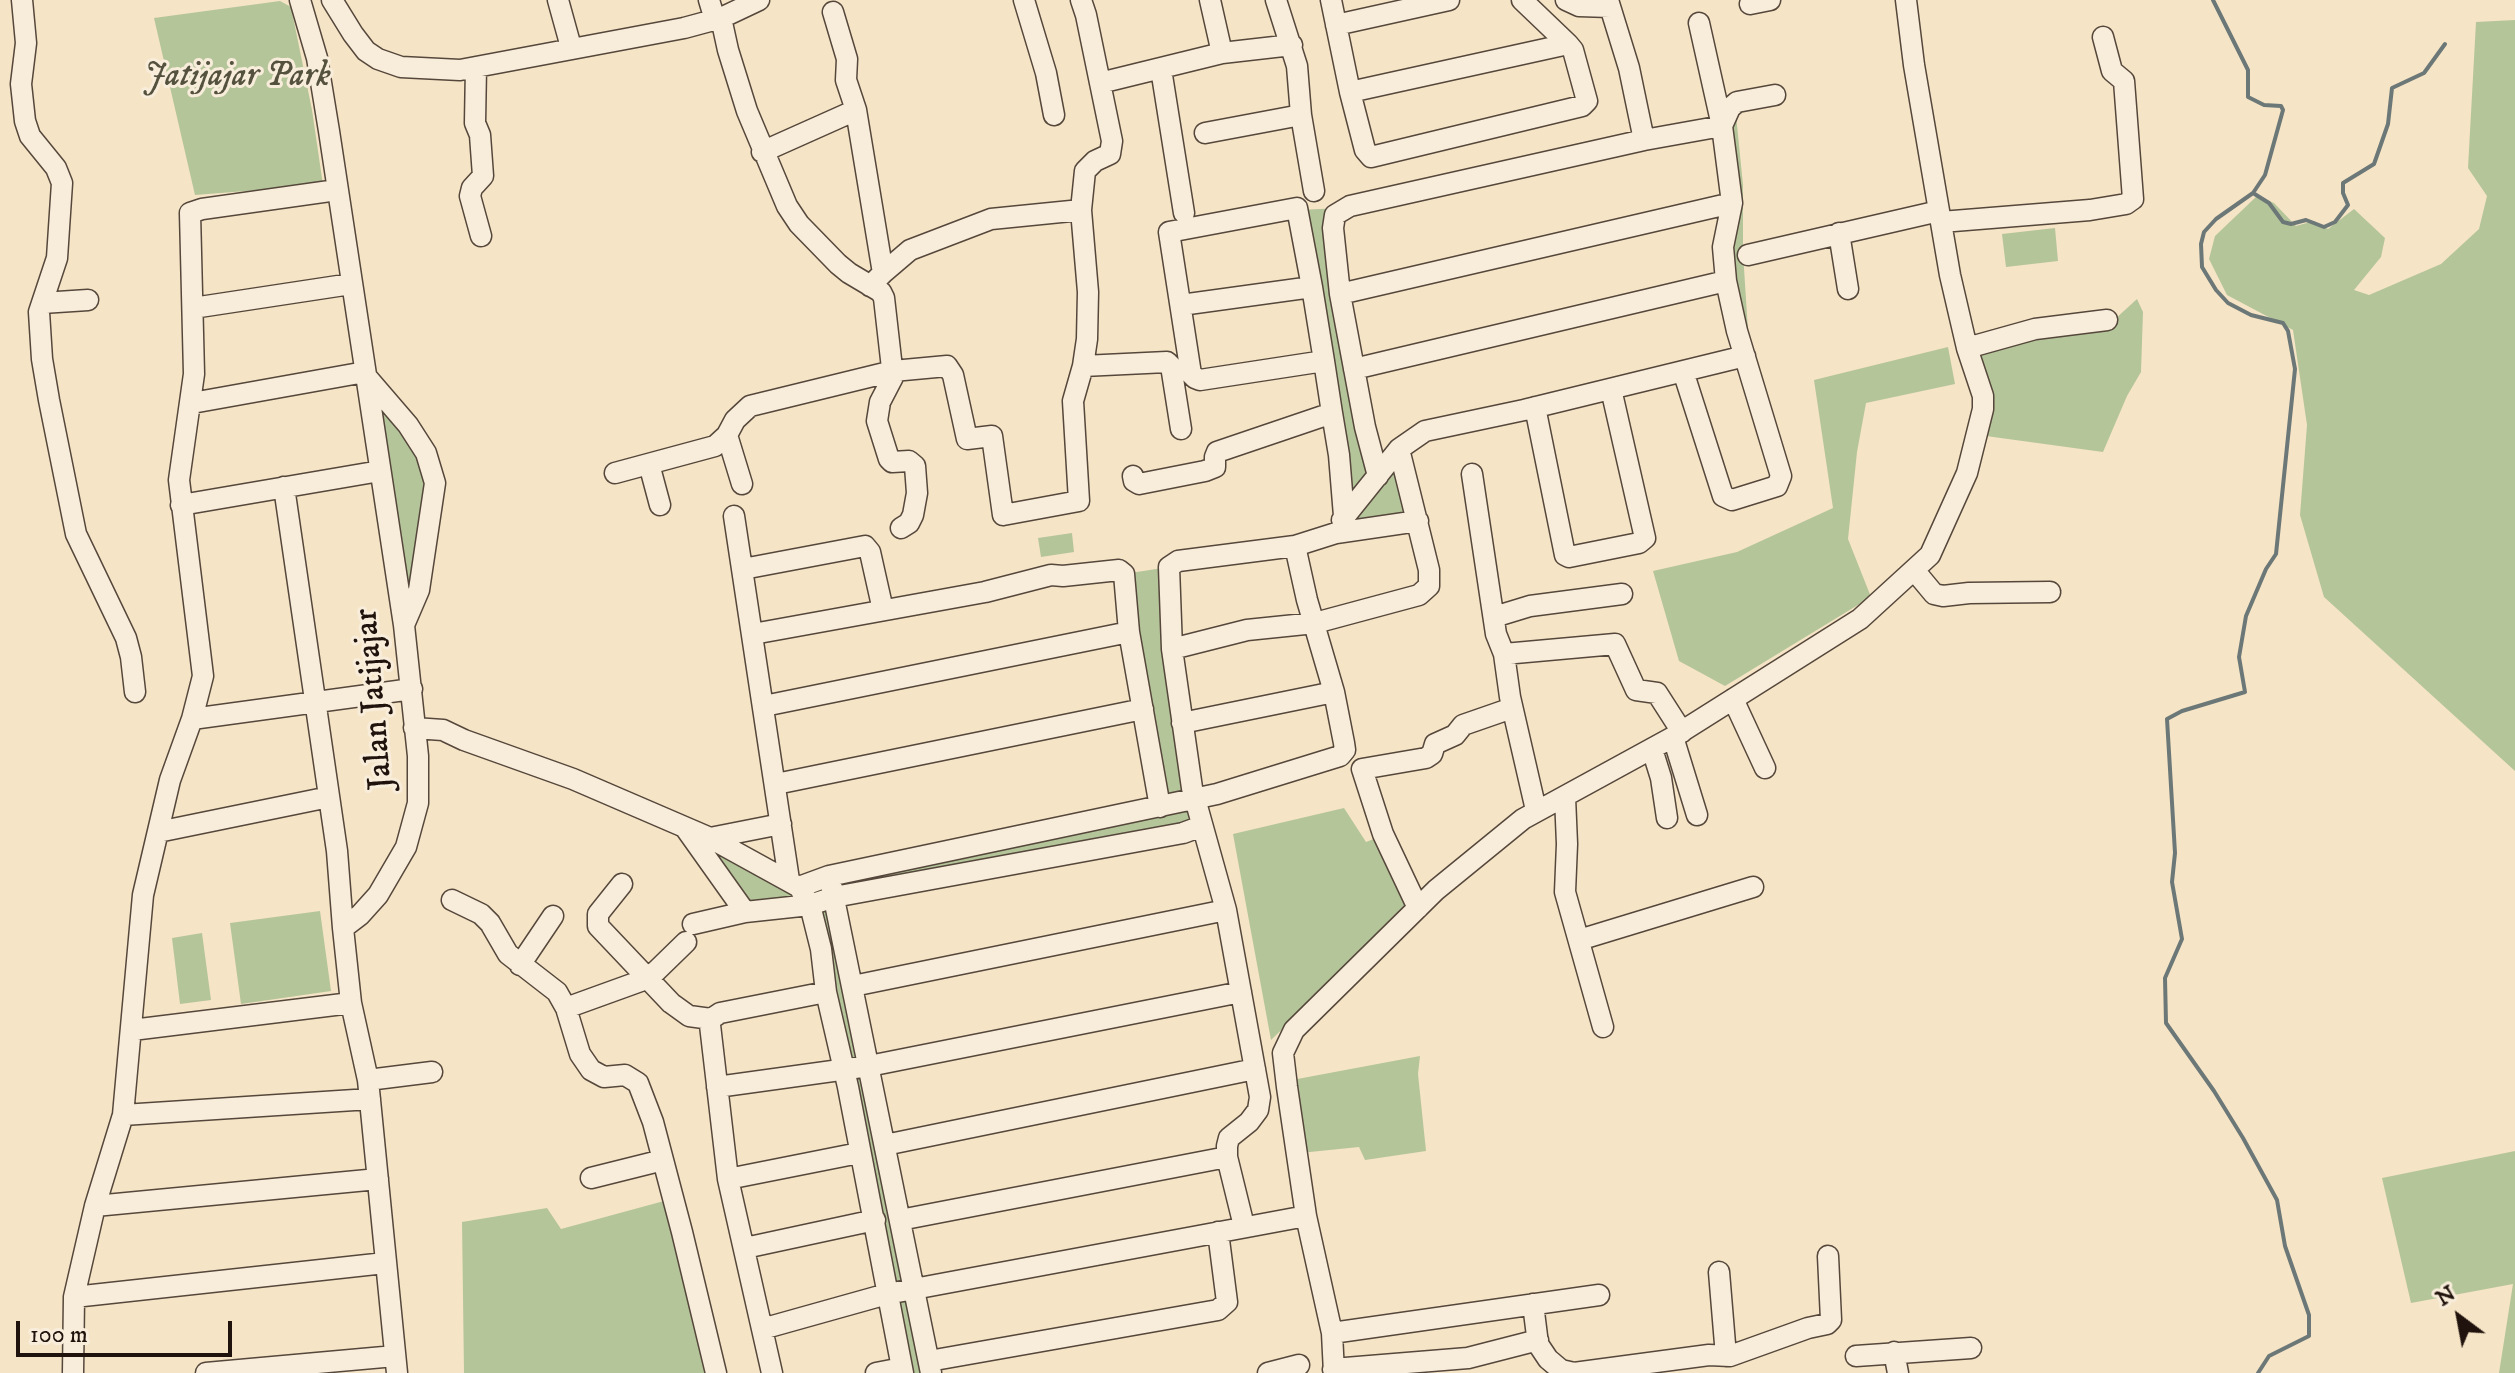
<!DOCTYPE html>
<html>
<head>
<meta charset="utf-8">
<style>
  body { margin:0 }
  #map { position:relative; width:2515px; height:1373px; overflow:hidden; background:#f5e4c6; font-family:"IM FELL DW Pica",serif }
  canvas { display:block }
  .north { position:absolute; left:2419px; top:1277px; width:80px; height:80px; -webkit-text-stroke:6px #f8edda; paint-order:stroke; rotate:328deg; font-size:22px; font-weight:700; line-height:32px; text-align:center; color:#20130d }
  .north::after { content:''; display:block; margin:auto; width:28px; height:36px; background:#20130d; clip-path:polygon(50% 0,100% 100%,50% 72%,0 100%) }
  .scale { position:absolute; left:16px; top:1321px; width:216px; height:36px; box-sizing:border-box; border:4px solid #20130d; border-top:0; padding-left:10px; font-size:24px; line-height:28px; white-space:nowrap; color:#20130d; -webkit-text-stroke:6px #f8edda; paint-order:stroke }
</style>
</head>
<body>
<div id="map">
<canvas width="2515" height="1373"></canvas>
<div class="north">N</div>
<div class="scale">100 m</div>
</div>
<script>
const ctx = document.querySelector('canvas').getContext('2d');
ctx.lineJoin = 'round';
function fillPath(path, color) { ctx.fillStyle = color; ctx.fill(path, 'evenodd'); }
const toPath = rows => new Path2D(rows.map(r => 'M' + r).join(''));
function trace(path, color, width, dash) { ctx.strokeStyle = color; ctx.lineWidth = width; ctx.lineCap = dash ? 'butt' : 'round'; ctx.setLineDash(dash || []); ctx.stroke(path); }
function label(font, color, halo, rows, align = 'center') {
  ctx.font = font + ' "IM FELL DW Pica",serif'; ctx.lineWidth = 6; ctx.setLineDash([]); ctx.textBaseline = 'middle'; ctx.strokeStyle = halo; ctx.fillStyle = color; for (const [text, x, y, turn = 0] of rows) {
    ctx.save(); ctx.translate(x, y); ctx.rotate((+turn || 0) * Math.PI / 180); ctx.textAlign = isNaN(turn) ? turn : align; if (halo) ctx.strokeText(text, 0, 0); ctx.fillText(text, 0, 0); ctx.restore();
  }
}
const green = toPath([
  [280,1,291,7,312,110,323,185,195,195,154,18],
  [2515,20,2515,771,2324,597,2300,515,2307,425,2293,330,2227,295,2209,259,2215,236,2257,196,2274,203,2296,226,2314,221,2328,229,2354,209,2385,238,2381,257,2354,290,2369,295,2441,264,2479,229,2487,196,2468,168,2476,22],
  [1736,115,1743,185,1743,253,1748,330,1745,356,1737,331,1722,126],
  [1343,208,1335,215,1378,475,1399,449,1418,521,1336,533,1344,516,1297,210],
  [2055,228,2058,261,2006,267,2002,234],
  [2137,299,2143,312,2141,372,2127,396,2103,452,1986,436,1992,419,1990,397,1976,349,2114,320],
  [1948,347,1955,384,1866,403,1857,452,1848,539,1871,597,1725,686,1679,661,1653,571,1737,552,1833,508,1814,380],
  [365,375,432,469,404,625],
  [1072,533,1074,552,1041,557,1038,538],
  [1169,567,1202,826,834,897,931,1373,903,1373,811,906,745,912,683,825,811,905,833,897,829,876,1160,807,1124,574],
  [1344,808,1366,842,1389,833,1421,894,1271,1040,1233,834],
  [320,911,331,991,241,1004,230,923],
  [202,933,211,1000,180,1004,172,938],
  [1420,1056,1418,1074,1426,1151,1365,1160,1359,1147,1300,1153,1292,1080],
  [2515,1151,2515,1373,2499,1373,2513,1284,2411,1303,2382,1178],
  [664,1201,707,1373,464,1373,462,1222,547,1208,561,1229]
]);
const stream = toPath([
  [2213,0,2248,70,2248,97,2264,105,2281,106,2283,110,2265,175,2253,193,2216,219,2204,232,2201,244,2202,267,2216,290,2228,303,2251,315,2283,323,2288,331,2295,369,2276,554,2266,569,2246,616,2239,657,2245,692,2182,711,2167,719,2175,853,2172,882,2182,939,2165,978,2166,1023,2214,1091,2243,1138,2277,1200,2285,1246,2309,1315,2309,1336,2269,1356,2258,1373],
  [2253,193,2269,203,2283,222,2291,224,2306,220,2324,227,2335,222,2348,205,2343,193,2343,183,2374,164,2388,124,2392,88,2424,73,2445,44]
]);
const minor = toPath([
  [22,0,26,43,21,84,25,121,30,136,56,168,62,183,57,258,39,312,42,359,49,400,76,534,126,638,131,657,135,692],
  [300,0,317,58,329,131,404,625,418,756,418,803,406,847,378,895,360,915,343,928,351,1003,368,1080,397,1373],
  [332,0,353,34,366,51,378,59,401,67,460,70,684,28,721,18,759,0],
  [558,0,571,47],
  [709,0,715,20],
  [1024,0,1046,73,1054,115],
  [1210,0,1222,53],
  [1276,0,1297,66,1301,115,1314,191],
  [1331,0,1350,92,1365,150,1371,157,1582,106,1587,101,1573,50,1568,44,1350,92],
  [1522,0,1568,44],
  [1566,0,1579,6,1610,7],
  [1608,0,1629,68,1644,140],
  [1750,4,1770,0],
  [833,12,847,59,846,80,856,110,883,273,870,286],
  [721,18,728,50,747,111,787,206,799,224,838,264,849,273,881,292,884,298,893,377,880,402,877,421,889,459,892,462,909,461,915,466,917,493,913,515,909,523,901,528],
  [1336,25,1449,0],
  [476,67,475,123,480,135,483,176,472,188,470,196,481,236],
  [1161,69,1184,213],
  [1100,83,1222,53,1292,45],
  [1722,126,1730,108,1737,102,1775,95],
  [1205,133,1301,115],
  [762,152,856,110],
  [1941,222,2090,210,2126,204,2133,199,2124,81,2112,71,2103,37],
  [1839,233,1848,289],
  [1748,255,1939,211],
  [883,273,910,250,991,219,1081,210],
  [1340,294,1732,203],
  [42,303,88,300],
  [1181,305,1312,287],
  [193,308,351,284],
  [1967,348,2035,329,2107,320],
  [1324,361,1200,380,1195,378,1191,374,1169,232,1297,208,1312,287,1324,361,1332,413,1339,455,1344,516],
  [1083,366,1167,362,1171,366,1181,429],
  [1354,369,1726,281],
  [1683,371,1723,496,1732,500,1777,486,1781,476,1737,331,1726,281,1723,247,1732,203,1722,126,1699,23],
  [365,375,408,425,426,453,435,483,419,590,404,625],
  [192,403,365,372],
  [1535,407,1565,555,1569,557,1639,543,1645,538,1611,389],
  [727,435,742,484],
  [649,464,660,505],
  [615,473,715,446,727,435,735,420,750,406,893,371,947,366,953,375,967,439,992,436,1003,515,1079,501,1073,401,1083,366,1087,339,1088,292,1081,210,1085,171,1095,161,1110,154,1112,141,1086,15,1081,0],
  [1472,474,1496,634,1504,654,1510,697,1536,810],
  [1133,476,1134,481,1139,484,1205,471,1215,467,1215,457,1217,452,1332,413],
  [1378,476,1365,427,1340,294,1333,228,1335,215,1350,206,1644,140,1722,126],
  [284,487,337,851,343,928],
  [181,505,380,471],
  [734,516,789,880],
  [1342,520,1399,449,1425,431,1524,410,1745,356],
  [743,569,865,546,870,552,883,610],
  [1914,570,1934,594,1943,596,1969,593,2050,592],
  [1494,617,1530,606,1622,594],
  [753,634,985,592,1051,575,1063,576,1119,570,1124,574,1129,632,1160,807],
  [1172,649,1247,630,1315,623,1419,595,1429,586,1429,570,1399,449],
  [1504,654,1615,644,1636,690,1657,693,1682,732],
  [1733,699,1765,768],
  [764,706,1129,632],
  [192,719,412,689],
  [1182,723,1334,692],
  [414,728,443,730,464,740,573,779,710,838,799,887,810,905,821,949,826,992,848,1087,903,1373],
  [1673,737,1697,815],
  [1652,749,1661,778,1667,818],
  [776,784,1143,709],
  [1565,797,1567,844,1565,892,1603,1027],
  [686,829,745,912],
  [158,832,329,797],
  [710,838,781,824],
  [622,884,598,914,598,926,671,1003,689,1016,711,1019],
  [831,884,931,1373],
  [799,887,829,876,1217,794,1340,756,1345,750,1344,743,1334,692,1307,600,1295,546],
  [452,900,481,914,490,923,508,954,557,992,566,1008,580,1054,591,1070,604,1077,625,1075,638,1083,653,1122,682,1232,716,1373],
  [1418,908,1383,834,1362,769,1426,758,1432,754,1435,744,1455,735,1463,725,1512,708],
  [693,924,745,912,810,905,834,897,1183,833,1202,826],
  [1579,940,1753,887],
  [520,965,553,916],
  [853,986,1226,910],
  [566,1008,649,978,686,942],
  [132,1030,351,1003],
  [368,1080,432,1072],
  [717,1087,869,1066,1241,992],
  [123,1115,370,1099],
  [885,1145,1255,1069],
  [591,1178,663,1160],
  [728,1179,710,1025,711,1019,720,1013,826,992],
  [95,1206,378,1179],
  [900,1220,1227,1157],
  [1244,1226,1227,1157,1227,1146,1229,1138,1249,1122,1258,1110,1260,1097,1226,910,1192,788,1172,649,1169,567,1178,561,1295,546,1336,533,1418,521],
  [745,1248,875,1220],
  [1719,1272,1726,1356],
  [74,1297,385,1263],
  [1533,1304,1538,1344,1548,1359,1561,1370,1574,1373,1709,1355,1730,1356,1808,1328,1827,1324,1831,1320,1828,1256],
  [762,1329,887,1294,1306,1216],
  [1332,1333,1599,1295],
  [1894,1352,1898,1373],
  [1856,1356,1971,1348],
  [929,1361,1218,1310,1227,1302,1218,1232],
  [1333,1369,1468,1358,1538,1340],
  [73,1373,74,1297,95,1206,123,1115,143,895,170,780,192,719,203,676,179,480,194,374,190,213,202,209,337,190],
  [206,1373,395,1356],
  [772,1373,728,1179,859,1153],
  [876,1373,902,1368],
  [1268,1373,1299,1365],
  [1334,1373,1332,1333,1306,1216,1287,1087,1283,1053,1294,1030,1436,890,1523,819,1673,737,1860,619,1930,555,1967,473,1983,409,1983,396,1967,348,1950,275,1914,65,1906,0]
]);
const parkNames = [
  ["Jatijajar Park",237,78]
];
const streetNames = [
  ["Jalan Jatijajar",376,699,-95]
];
fillPath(green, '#b5c59a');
trace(stream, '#6c7877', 4);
trace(minor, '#55473b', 23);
trace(minor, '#f8edda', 20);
label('italic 34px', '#54513e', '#f8edda', parkNames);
label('34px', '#20130d', '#f8edda', streetNames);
</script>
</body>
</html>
